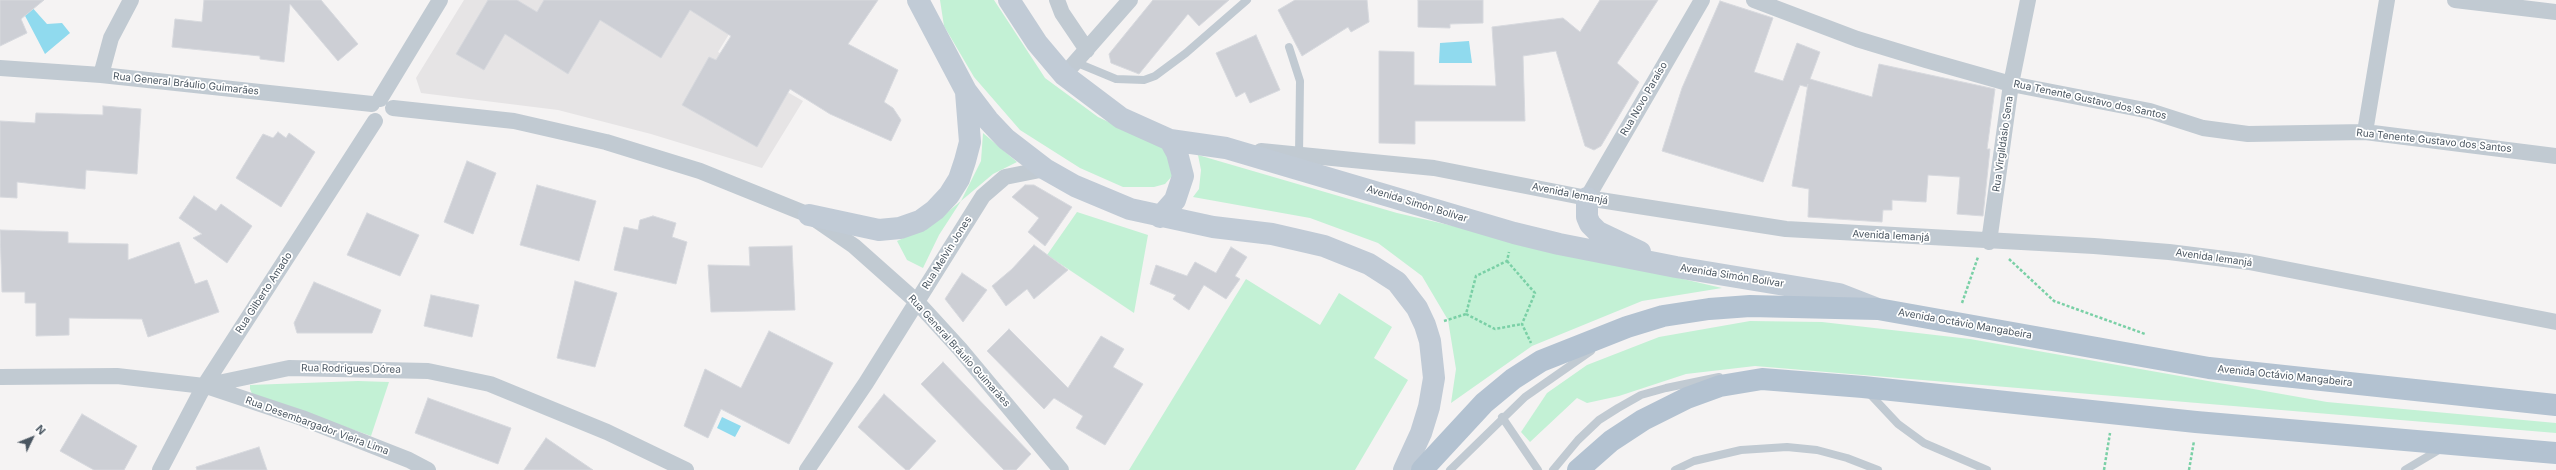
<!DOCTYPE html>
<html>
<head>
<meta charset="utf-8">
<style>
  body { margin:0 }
  #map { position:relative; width:2556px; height:470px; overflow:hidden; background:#f5f3f3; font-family:Inter,sans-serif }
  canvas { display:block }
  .north { position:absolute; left:12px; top:418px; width:40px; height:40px; -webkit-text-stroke:3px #fff; paint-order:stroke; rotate:47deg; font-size:11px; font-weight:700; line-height:16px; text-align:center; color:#4a5661 }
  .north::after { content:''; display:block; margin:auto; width:14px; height:18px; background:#4a5661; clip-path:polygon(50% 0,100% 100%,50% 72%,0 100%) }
</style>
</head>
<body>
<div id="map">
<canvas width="2556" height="470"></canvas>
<div class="north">N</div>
</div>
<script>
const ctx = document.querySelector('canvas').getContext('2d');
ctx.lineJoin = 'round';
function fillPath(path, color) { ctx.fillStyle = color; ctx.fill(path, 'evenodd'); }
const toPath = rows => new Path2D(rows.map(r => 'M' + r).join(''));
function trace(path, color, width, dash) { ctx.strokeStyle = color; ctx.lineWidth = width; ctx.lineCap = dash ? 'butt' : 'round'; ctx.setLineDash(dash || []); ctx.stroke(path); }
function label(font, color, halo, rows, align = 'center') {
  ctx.font = font + ' Inter,sans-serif'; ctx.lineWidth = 3.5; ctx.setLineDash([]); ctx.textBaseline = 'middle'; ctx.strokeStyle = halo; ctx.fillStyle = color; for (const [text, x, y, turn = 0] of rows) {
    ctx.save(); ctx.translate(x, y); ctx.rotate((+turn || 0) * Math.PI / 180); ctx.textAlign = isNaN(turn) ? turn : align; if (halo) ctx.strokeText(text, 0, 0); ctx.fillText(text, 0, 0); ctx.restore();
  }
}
const education = toPath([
  [464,0,750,0,718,52,803,101,762,168,651,134,558,110,421,93,416,78]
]);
const green = toPath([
  [940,0,994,0,1045,78,1098,117,1166,149,1173,175,1165,184,1154,187,1123,187,1080,168,1020,130,974,77,944,26],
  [983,133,1017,162,993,174,961,201,939,235,923,268,907,260,897,241,932,225,961,201,981,161],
  [1198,155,1397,213,1722,288,1642,301,1532,346,1451,403,1456,369,1448,320,1422,276,1378,243,1310,218,1193,197,1199,189,1201,170],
  [1077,212,1148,235,1134,313,1047,255],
  [1246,279,1320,325,1339,293,1392,327,1374,358,1408,380,1355,470,1129,470],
  [1750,321,1822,322,1970,339,2327,402,2556,423,2556,433,1755,366,1686,374,1619,396,1587,403,1577,398,1530,442,1521,432,1547,393,1587,365,1659,337],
  [358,381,389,382,371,436,252,394,250,389,250,385]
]);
const water = toPath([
  [30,5,47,24,62,23,70,33,45,54,23,12],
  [1469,41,1472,63,1439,63,1440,43],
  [722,417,741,426,735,437,717,428]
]);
const building = toPath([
  [0,0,44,0,21,19,27,33,0,46,0,0],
  [204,0,321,0,358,44,338,61,290,4,284,62,260,59,260,56,172,47,175,19,202,22,204,0],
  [488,0,517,0,537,12,544,0,878,0,848,44,898,70,884,102,893,108,901,120,891,141,830,114,790,89,757,147,682,105,709,57,716,60,731,36,690,10,661,58,600,20,568,74,505,34,484,70,456,54,488,0],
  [1153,0,1229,0,1199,26,1188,14,1139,74,1111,63,1109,54,1153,0],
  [1295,0,1367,0,1369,22,1351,32,1348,27,1302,56,1278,10,1295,0],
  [1418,0,1483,0,1483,23,1450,24,1450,28,1418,27,1418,0],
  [1600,0,1658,0,1617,63,1639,82,1601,146,1594,150,1585,146,1556,51,1523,56,1525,121,1415,121,1415,144,1379,143,1379,51,1414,52,1414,85,1496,86,1492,27,1563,18,1580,32,1600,0],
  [1720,1,1773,18,1754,72,1783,81,1797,43,1820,52,1810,79,1872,97,1879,64,1995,89,1987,149,1990,149,1983,216,1957,214,1960,177,1928,175,1926,202,1892,200,1892,210,1883,210,1882,222,1808,217,1809,189,1792,186,1808,84,1807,87,1800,85,1763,182,1662,151,1682,88,1720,1],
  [1256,35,1280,90,1250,103,1245,92,1236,97,1216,53,1256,35],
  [103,106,141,109,137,174,86,170,85,189,17,182,17,198,0,197,0,121,35,123,36,113,103,115,103,106],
  [278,132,286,138,289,133,315,152,281,207,236,178,263,134,273,138,278,132],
  [467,161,496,173,473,234,444,222,467,161],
  [537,185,596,201,579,261,520,245,537,185],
  [1025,185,1034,185,1072,207,1045,246,1028,232,1039,218,1012,197,1025,185],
  [194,196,216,211,221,204,252,226,227,263,193,238,202,234,179,218,194,196],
  [367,213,419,235,400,276,347,255,367,213],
  [653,216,676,223,672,237,687,242,676,284,614,270,624,227,638,230,640,220,653,216],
  [0,230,68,232,68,243,128,244,128,260,179,242,195,284,207,280,219,312,148,337,142,319,69,318,69,335,36,336,36,303,25,303,25,292,2,292,0,230],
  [1034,245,1068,270,1034,299,1027,289,1006,306,992,286,1012,269,1034,245],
  [792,246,795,310,711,312,708,265,750,266,749,247,792,246],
  [1231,247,1247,257,1235,276,1240,279,1226,299,1204,285,1189,310,1173,299,1176,295,1150,284,1156,265,1187,276,1195,262,1216,273,1231,247],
  [962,273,987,290,963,322,945,299,962,273],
  [575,281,617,293,595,367,557,358,575,281],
  [314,282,381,310,372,333,297,333,294,323,314,282],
  [431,295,479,305,472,337,424,326,431,295],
  [1009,329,1068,388,1101,336,1124,349,1113,367,1143,384,1105,445,1076,428,1083,416,1054,398,1044,409,987,351,1009,329],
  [769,331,833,363,789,444,721,409,708,438,684,426,705,369,741,388,769,331],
  [943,362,1031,454,1016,470,1004,470,921,384,943,362],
  [884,394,936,441,909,470,906,470,858,427,884,394],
  [428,398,511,428,498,464,415,433,428,398],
  [82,414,137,446,124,470,94,470,60,451,82,414],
  [546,438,593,470,524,470,546,438],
  [259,447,267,470,197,470,196,467,259,447]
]);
const path = toPath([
  [2009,259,2054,301,2145,334],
  [1507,261,1535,293,1522,324,1531,343],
  [1962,303,1978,257],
  [1466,314,1495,329,1522,324],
  [1444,321,1466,314,1476,276,1507,261,1509,252],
  [2104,470,2110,433],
  [2189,470,2194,441]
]);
const lane = toPath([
  [1289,47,1300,81,1299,155],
  [1075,62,1116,79,1144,80,1155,76,1186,53,1247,0],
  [1868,392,1898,424,1924,443,1987,470],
  [1502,417,1538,470],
  [1450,470,1525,397,1591,351],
  [1553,470,1578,440,1599,420,1618,408,1641,395,1666,388,1719,377],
  [1675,470,1694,461,1741,450,1787,447,1817,450,1847,458,1878,470],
  [2405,470,2442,448]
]);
const street = toPath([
  [1057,0,1062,13,1087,50],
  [1754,0,1857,39,1926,60,2011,84,2150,111,2203,128,2248,134,2365,132,2556,156],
  [2455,0,2556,12],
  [0,68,101,75,372,104],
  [101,75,111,38,131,0],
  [1064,75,1130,0],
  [380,99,440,0],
  [393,108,514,121,606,142,700,171,809,215,854,246,917,302,960,349,1061,470],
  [2365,132,2387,0],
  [1261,151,1434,168,1587,198,1786,229,2094,246,2169,252,2249,262,2556,322],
  [1587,198,1702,0],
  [1989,242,2011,84,2028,0],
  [0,377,117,376,204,386,289,368,428,371,490,384,607,432,686,470],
  [206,386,302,418,409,460,428,470],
  [160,470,204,386,375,121],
  [807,470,866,383,983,196,1005,177,1045,169]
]);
const secondary = toPath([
  [918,0,966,91,988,120,1006,139,1045,169,1075,186,1130,209,1213,227,1272,234,1324,246,1369,264,1397,282,1417,308,1425,325,1430,341,1434,378,1429,407,1421,433,1404,470],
  [1009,0,1037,43,1064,75,1121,118,1170,140,1226,148,1514,233,1559,244,1676,267,1839,294,1875,308],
  [1587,198,1587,217,1590,224,1598,232,1640,252],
  [809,215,879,230,900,228,920,221,935,210,949,195,959,179,965,161,970,142,966,92],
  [1160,217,1175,200,1183,176,1177,153,1170,140]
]);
const primary = toPath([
  [1422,470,1484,403,1513,379,1541,361,1627,327,1663,316,1709,309,1750,306,1878,309,2209,368,2556,405],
  [1578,470,1611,441,1643,420,1687,398,1720,386,1762,379,1863,387,2196,422,2556,453]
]);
const streetNames = [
  ["Rua General Bráulio Guimarães",186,84,6],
  ["Rua Novo Paraíso",1644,99,-60],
  ["Rua Tenente Gustavo dos Santos",2090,100,12],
  ["Rua Tenente Gustavo dos Santos",2434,141,6],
  ["Rua Virgildásio Sena",2003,144,-82],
  ["Avenida Iemanjá",1570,194,11],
  ["Avenida Simón Bolívar",1417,204,17],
  ["Avenida Iemanjá",1891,236,3],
  ["Rua Melvin Jones",947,253,-58],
  ["Avenida Iemanjá",2214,258,8],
  ["Avenida Simón Bolívar",1732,276,9],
  ["Rua Gilberto Amado",264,293,-57],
  ["Avenida Octávio Mangabeira",1965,324,10],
  ["Rua General Bráulio Guimarães",959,351,48],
  ["Rua Rodrigues Dórea",351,369,1],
  ["Avenida Octávio Mangabeira",2285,376,6],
  ["Rua Desembargador Vieira Lima",317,426,20]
];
fillPath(education, '#e6e4e5');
fillPath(green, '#c3f1d5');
fillPath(water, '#90daee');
fillPath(building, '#cdcfd5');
trace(building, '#d7d9de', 1);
trace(path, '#7ad0a6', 2.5, [3, 2]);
trace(lane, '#c1cad2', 8);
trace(street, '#c1cad2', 16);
trace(secondary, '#c1cbd6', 22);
trace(primary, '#b3c2d1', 22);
label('10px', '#4a5661', '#fff', streetNames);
</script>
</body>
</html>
